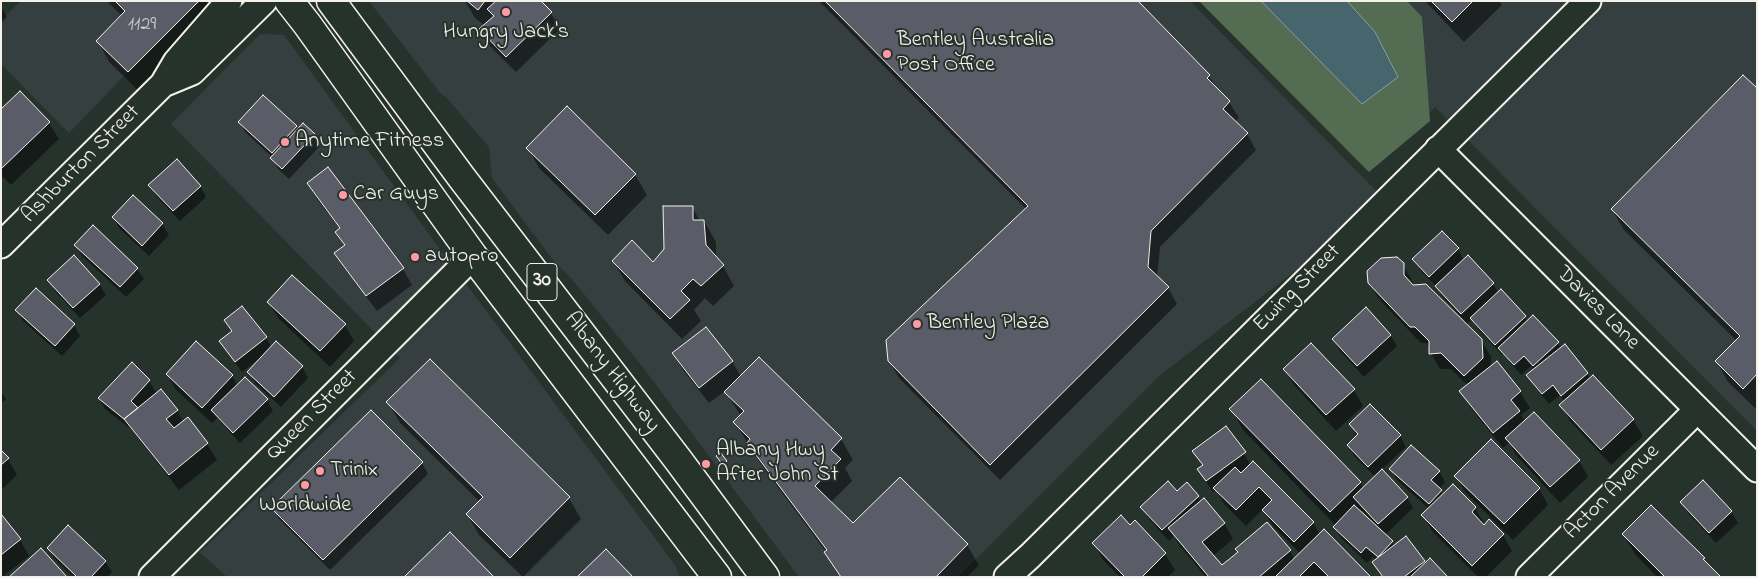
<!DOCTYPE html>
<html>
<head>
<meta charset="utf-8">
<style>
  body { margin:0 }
  #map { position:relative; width:1758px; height:578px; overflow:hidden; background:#26332d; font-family:"Indie Flower",sans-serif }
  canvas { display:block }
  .frame { position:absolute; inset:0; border:2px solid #f4f1e8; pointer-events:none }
</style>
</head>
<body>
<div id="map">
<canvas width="1758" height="578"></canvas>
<div class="frame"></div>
</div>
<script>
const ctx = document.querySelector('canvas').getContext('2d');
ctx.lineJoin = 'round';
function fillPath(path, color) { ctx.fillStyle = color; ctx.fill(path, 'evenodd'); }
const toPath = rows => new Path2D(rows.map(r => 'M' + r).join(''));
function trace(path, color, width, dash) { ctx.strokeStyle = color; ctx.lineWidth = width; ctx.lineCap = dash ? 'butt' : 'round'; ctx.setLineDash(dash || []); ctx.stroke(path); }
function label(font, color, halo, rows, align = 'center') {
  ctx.font = font + ' "Indie Flower",sans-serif'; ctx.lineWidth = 4; ctx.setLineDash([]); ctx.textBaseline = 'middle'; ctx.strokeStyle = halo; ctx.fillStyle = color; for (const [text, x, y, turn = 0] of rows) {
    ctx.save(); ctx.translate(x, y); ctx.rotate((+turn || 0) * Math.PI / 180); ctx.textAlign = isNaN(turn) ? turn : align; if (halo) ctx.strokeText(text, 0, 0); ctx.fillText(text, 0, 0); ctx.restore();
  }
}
const built = toPath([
  [21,1,196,1,69,133,1,64,1,20],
  [369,1,1190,1,1386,201,1159,376,958,577,799,577,645,370,571,278,552,259,492,178,489,147,446,97,441,94],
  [1199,1,1757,1,1757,431,1435,107,1369,172],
  [260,34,284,35,420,222,675,565,680,577,227,577,200,552,400,358,171,124]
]);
const green = toPath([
  [1199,1,1407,1,1422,17,1430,121,1369,172]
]);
const water = toPath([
  [1261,1,1347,1,1375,32,1398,77,1362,104,1261,1]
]);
const shadow = toPath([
  [107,1,207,1,215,17,140,92,109,62,98,41,122,16],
  [465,1,539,1,551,13,560,29,516,72,490,46,481,30,485,26,475,18],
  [819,1,1136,1,1209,76,1218,90,1229,102,1239,118,1235,122,1247,134,1256,150,1160,247,1157,278,1168,288,1177,304,1000,480,899,378,889,361,1026,209],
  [1425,1,1499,1,1502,5,1464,42],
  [1,7,7,17,1,23],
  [1757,90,1757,407,1755,408,1728,382,1717,362,1737,341,1624,230,1612,209],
  [20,92,49,123,59,139,11,185,1,175,1,110],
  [239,122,296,127,298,130,314,135,320,146,289,179,278,169,272,157,246,133],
  [528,148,635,175,647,195,608,235,539,168],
  [328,168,403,269,412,285,377,311,345,269,336,253,345,246,337,232,340,229,317,199,308,183],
  [150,185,200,186,206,197,180,221,156,196],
  [133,196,162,224,169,235,149,256,119,228,113,217],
  [692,207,700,221,704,221,716,242,716,259,723,266,734,286,713,306,705,298,694,310,701,321,682,339,625,281,613,261,653,264,665,250],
  [76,245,137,269,144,279,126,297,82,256],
  [1458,249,1464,261,1468,257,1493,284,1499,294,1501,291,1528,322,1558,343,1561,349,1565,346,1590,378,1592,376,1633,420,1643,436,1611,465,1570,421,1561,405,1565,402,1560,395,1549,404,1534,386,1528,375,1534,370,1531,366,1521,375,1503,354,1502,355,1478,329,1472,319,1466,325,1481,340,1491,357,1491,367,1520,392,1530,408,1521,415,1525,422,1579,461,1588,477,1560,503,1516,455,1509,443,1503,448,1470,407,1461,391,1468,386,1451,369,1440,369,1431,353,1430,348,1426,343,1421,343,1379,299,1369,283,1403,264,1412,281,1413,286,1462,321,1464,320,1443,297,1436,286,1420,270,1413,259],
  [49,280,99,284,106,295,80,318,55,291],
  [36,290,74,325,80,336,62,356,23,321,17,310],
  [268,302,345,325,354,341,330,367,278,318],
  [225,321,266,338,272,348,302,367,308,378,281,407,255,383,249,372,260,360,259,359,242,372,227,352,220,341,232,332],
  [1390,335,1397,346,1364,377,1340,351,1333,340],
  [673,354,732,361,741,377,759,359,841,439,853,460,845,468,852,481,830,503,853,525,967,545,979,565,967,577,840,577,826,552,760,463,747,442,735,422,741,416,725,391,709,403,683,370],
  [430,360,569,498,581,519,523,577,479,535,467,514,480,502,400,423,388,402],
  [132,364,149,381,156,392,150,398,177,410,183,421,187,419,207,444,217,460,179,490,132,430,105,409,99,398],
  [1284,369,1354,390,1363,406,1336,431,1294,385],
  [167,374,232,376,238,386,267,400,273,411,240,443,217,418,212,423,176,390],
  [1,392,6,399,1,403],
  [1231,409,1360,482,1363,488,1375,477,1354,456,1348,445,1357,436,1350,424,1400,436,1406,447,1381,470,1407,497,1413,508,1385,535,1395,546,1424,562,1425,564,1446,577,1382,577,1373,562,1376,560,1373,557,1367,563,1341,538,1335,527,1336,526,1243,430],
  [1363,511,1373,522,1372,523,1361,513],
  [1226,428,1251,465,1313,522,1320,535,1369,577,1206,577,1179,545,1174,536,1169,541,1148,518,1142,507,1177,493,1187,484,1201,502,1224,523,1233,539,1213,556,1222,567,1290,551,1295,560,1301,554,1273,526,1263,509,1246,526,1224,504,1216,490,1213,492,1205,480,1199,470,1203,466,1194,451],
  [1247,467,1248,468,1241,475,1239,473],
  [1,451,8,459,17,475,1,490],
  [720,461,726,462,729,467,726,469],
  [422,463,428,474,330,570,279,519,273,508],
  [1391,469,1439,471,1445,482,1439,489,1443,495,1453,486,1475,508,1485,525,1503,535,1512,551,1486,577,1478,577,1432,531,1423,515,1429,509,1397,480],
  [1456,476,1539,489,1548,505,1513,540,1465,492],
  [1703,482,1731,512,1738,523,1716,543,1688,513,1681,502],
  [1,516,20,540,29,556,2,577],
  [1135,522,1165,554,1175,570,1168,577,1120,577,1103,560,1094,543,1130,526],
  [1623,534,1720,577,1657,577,1635,554],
  [48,548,105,561,112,572,107,577,73,577,55,559]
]);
const building = toPath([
  [115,1,199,1,128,72,96,41,125,11,115,1],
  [467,1,485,1,478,10,467,1],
  [496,1,541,1,552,12,506,57,479,29,494,16,487,9,496,1],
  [825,1,1138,1,1210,75,1207,78,1230,101,1223,109,1248,133,1151,231,1148,267,1169,287,990,465,888,361,886,340,1028,206,825,1],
  [1431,1,1473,1,1452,22,1431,1],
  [1743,75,1757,88,1757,374,1743,389,1715,361,1740,336,1611,209,1743,75],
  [20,91,50,122,1,169,1,109,20,91],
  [263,95,297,126,272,153,238,122,263,95],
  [567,106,636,174,595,215,526,148,567,106],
  [303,123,315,134,282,169,270,158,303,123],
  [177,159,201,186,173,211,148,185,177,159],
  [328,167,404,268,366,296,334,253,345,245,335,232,340,228,307,183,328,167],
  [133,195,163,223,142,246,112,217,133,195],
  [663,206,693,206,693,220,704,220,706,245,724,265,701,286,693,279,681,291,690,300,670,319,612,261,632,240,653,262,664,249,663,206],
  [93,225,138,268,120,287,74,245,93,225],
  [1442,231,1459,248,1429,277,1412,259,1442,231],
  [74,255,100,284,73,308,47,280,74,255],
  [1468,255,1494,283,1461,314,1435,286,1468,255],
  [1397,257,1404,263,1404,275,1413,285,1426,284,1482,339,1483,358,1464,376,1441,353,1429,354,1429,341,1415,327,1410,327,1368,283,1367,271,1381,258,1397,257],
  [292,275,346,324,320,351,267,302,292,275],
  [36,288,75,324,55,346,15,310,36,288],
  [1501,289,1526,316,1495,345,1470,318,1501,289],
  [242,306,267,337,235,362,219,341,232,331,224,320,242,306],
  [1366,307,1391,335,1357,366,1332,339,1366,307],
  [1533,315,1559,342,1533,366,1524,356,1514,365,1498,348,1533,315],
  [706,327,733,361,699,388,672,353,706,327],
  [196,341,233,375,202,408,166,374,196,341],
  [276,341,303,366,274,397,247,372,276,341],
  [1311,343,1355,389,1326,415,1283,369,1311,343],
  [1565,344,1588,373,1561,396,1553,385,1542,394,1526,375,1565,344],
  [759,357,842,438,831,450,841,459,815,486,853,523,900,477,968,544,936,577,841,577,824,552,827,550,747,443,750,439,733,422,744,411,724,392,759,357],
  [430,359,570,497,510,558,466,514,483,497,386,402,430,359],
  [1497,361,1521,391,1511,400,1520,411,1493,433,1459,391,1497,361],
  [132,362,150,380,131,401,138,408,124,419,98,398,132,362],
  [1593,375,1634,419,1601,450,1559,405,1593,375],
  [245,377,268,399,233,433,211,410,245,377],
  [1261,379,1361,482,1330,512,1229,409,1261,379],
  [161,389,178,410,166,419,174,428,188,417,208,443,169,475,124,419,161,389],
  [1370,404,1401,435,1368,467,1347,445,1358,434,1349,424,1370,404],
  [371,410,423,462,323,560,271,508,371,410],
  [1534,412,1580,460,1550,487,1505,438,1534,412],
  [1226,426,1246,452,1206,481,1197,469,1203,465,1192,451,1226,426],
  [1491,439,1540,488,1504,524,1454,476,1491,439],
  [1411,445,1440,471,1431,480,1442,490,1429,504,1389,469,1411,445],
  [1,450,9,458,1,465,1,450],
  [720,452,727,461,723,465,716,456,720,452],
  [1253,461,1314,522,1294,542,1262,510,1272,500,1259,487,1236,510,1213,488,1235,467,1241,473,1253,461],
  [1382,469,1408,497,1378,524,1353,497,1382,469],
  [1703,480,1732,511,1709,533,1680,502,1703,480],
  [1168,481,1177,491,1187,482,1199,496,1162,530,1140,507,1168,481],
  [1453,484,1476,507,1472,512,1484,525,1489,519,1504,534,1472,566,1421,515,1453,484],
  [1204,498,1225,523,1202,542,1222,565,1238,552,1235,549,1267,522,1291,550,1259,577,1209,577,1168,528,1204,498],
  [1354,505,1393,541,1378,557,1366,547,1361,553,1333,527,1354,505],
  [1651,505,1705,558,1703,559,1721,577,1665,577,1622,534,1651,505],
  [1,514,21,539,1,555,1,514],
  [1121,515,1130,525,1135,520,1166,553,1142,577,1125,577,1092,543,1121,515],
  [68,525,106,561,91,577,77,577,47,548,68,525],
  [1324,529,1371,577,1326,577,1328,576,1314,562,1299,577,1275,577,1324,529],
  [450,532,494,577,404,577,450,532],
  [1406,536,1425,561,1404,577,1383,577,1372,562,1406,536],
  [41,548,67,577,9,577,41,548],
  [606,549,633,577,577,577,606,549],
  [1430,558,1448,577,1410,577,1430,558]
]);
const minor = toPath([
  [163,84,192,72,264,1],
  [1438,149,1757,469],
  [1,245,163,84,176,62,229,1],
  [152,577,473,256],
  [1007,577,1030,556,1588,1],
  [1529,577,1697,410]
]);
const highway = toPath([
  [289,1,307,24,473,256,717,577],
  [331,1,462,178,679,461,765,577]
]);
const markers = [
  [506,12,5,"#ff9aa2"],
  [887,54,5,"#ff9aa2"],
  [285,142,5,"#ff9aa2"],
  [343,195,5,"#ff9aa2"],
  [415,257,5,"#ff9aa2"],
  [917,324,5,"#ff9aa2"],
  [706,464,5,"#ff9aa2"],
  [320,471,5,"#ff9aa2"],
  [305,485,5,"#ff9aa2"]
];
const numberNames = [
  ["1129",142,26]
];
const shields = [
  [542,282,30]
];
const shieldNames = [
  ["30",542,282]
];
const poiNames = [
  ["Hungry Jack's",506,33,"center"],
  ["Bentley Australia",897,41],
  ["Post Office",897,66],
  ["Anytime Fitness",295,142],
  ["Car Guys",353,195],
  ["autopro",425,257],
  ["Bentley Plaza",927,324],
  ["Albany Hwy",716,451],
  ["After John St",716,476],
  ["Trinix",330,471],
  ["Worldwide",305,506,"center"]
];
const streetNames = [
  ["Ashburton Street",82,165,-45],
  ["Ewing Street",1298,289,-45],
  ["Davies Lane",1597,309,45],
  ["Albany Highway",611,373,53],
  ["Queen Street",313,416,-45],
  ["Acton Avenue",1613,493,-45]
];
fillPath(built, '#363f3f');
fillPath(green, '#546d52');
fillPath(water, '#47656d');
trace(water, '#8c9d9e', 1);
fillPath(shadow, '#0007');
fillPath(building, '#5a5c68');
trace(building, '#f4f1e8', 1);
trace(minor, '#f4f1e8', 29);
trace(highway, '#f4f1e8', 31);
trace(minor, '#26332d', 25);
trace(highway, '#26332d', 28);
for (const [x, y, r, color] of markers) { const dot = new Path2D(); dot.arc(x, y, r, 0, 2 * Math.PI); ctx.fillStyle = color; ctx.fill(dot); trace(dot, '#26332d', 2); }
label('20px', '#ceccc8', null, numberNames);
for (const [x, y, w] of shields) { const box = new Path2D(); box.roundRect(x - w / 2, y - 18.5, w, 37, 4); ctx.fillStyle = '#26332d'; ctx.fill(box); trace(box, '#f4f1e8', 1); }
label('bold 21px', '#f4f1e8', null, shieldNames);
label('22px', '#f4f1e8', '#26332d', poiNames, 'left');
label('22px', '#f4f1e8', '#26332d', streetNames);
</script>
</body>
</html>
